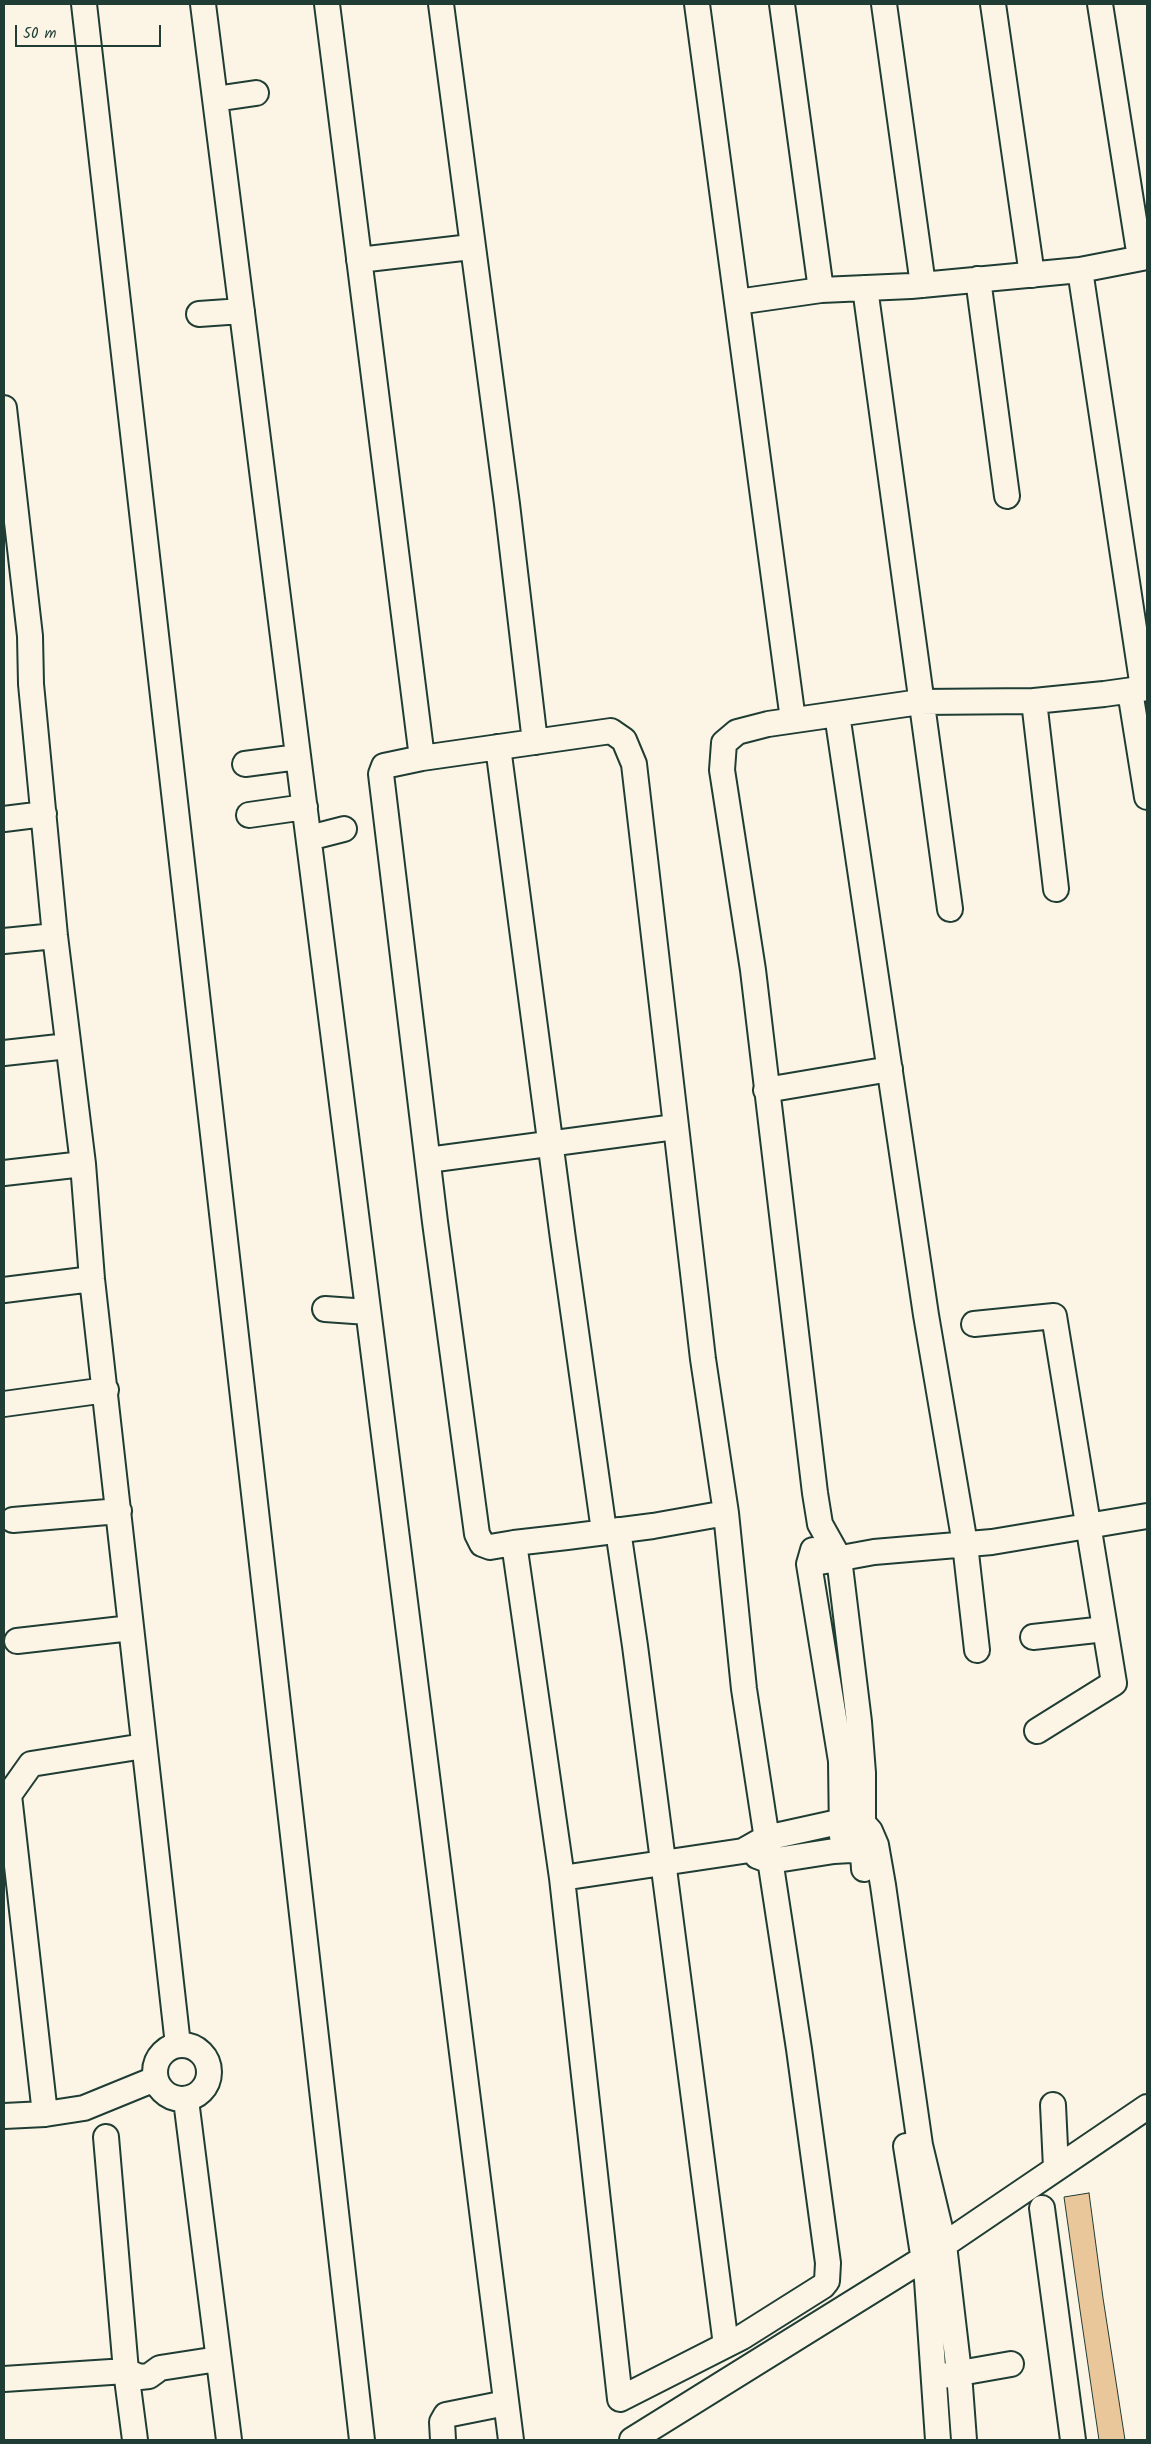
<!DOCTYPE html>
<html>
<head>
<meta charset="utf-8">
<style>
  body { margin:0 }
  #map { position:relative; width:1151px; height:2444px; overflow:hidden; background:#fcf5e5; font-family:Kalam,sans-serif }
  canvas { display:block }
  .frame { position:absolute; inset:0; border:5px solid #1f3d34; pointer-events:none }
  .scale { position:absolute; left:15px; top:25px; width:146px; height:22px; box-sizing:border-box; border:2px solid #1f3d34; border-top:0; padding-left:6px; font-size:15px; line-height:18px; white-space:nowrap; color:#1f3d34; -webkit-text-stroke:4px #fcf5e5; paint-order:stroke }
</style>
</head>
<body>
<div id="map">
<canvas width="1151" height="2444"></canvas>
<div class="frame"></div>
<div class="scale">50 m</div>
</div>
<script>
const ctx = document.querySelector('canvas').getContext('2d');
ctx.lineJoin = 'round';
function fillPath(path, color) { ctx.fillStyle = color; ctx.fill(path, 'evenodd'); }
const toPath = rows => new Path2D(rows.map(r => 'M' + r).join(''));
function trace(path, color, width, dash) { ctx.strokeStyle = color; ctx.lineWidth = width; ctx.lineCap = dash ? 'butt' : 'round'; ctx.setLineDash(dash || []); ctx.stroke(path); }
const building = toPath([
  [1089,2193,1103,2298,1125,2440,1099,2440,1080,2310,1064,2197,1089,2193]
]);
const minor = toPath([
  [84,4,362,2440],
  [203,4,511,2440],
  [327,4,422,758],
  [441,4,507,504,535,742],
  [697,4,793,720],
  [782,4,821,290],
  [884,4,923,285],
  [993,4,1032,275],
  [1100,4,1140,258],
  [215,99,256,93],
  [359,260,471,247],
  [1080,270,1143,688],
  [978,279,1007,496],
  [865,288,950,909],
  [737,302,821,290,911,286,1080,270,1147,257],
  [199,314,242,311],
  [4,408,30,636,31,684,55,936,83,1164,92,1279,178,2045],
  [1130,691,1147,797],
  [1034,701,1056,889],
  [837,714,926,1315,965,1544,977,1650],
  [498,747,563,1239,604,1531],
  [245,764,298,757],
  [249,815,305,807],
  [4,819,44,814],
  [309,838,344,829],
  [4,941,55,936],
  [4,1053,68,1046],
  [766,1090,890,1069],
  [428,1160,675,1127],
  [4,1173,83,1164],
  [4,1290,92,1279],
  [325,1309,368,1312],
  [974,1324,1054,1316,1114,1683,1037,1731],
  [4,1404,106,1390],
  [13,1520,119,1511],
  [618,1530,635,1646,726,2345],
  [514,1543,562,1878,620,2399,742,2337,823,2286,827,2281,828,2263,799,2049,744,1689,726,1513,703,1359,634,764,624,740,611,731,422,758,384,766,381,774,435,1222,477,1534,482,1544,490,1547,514,1543,567,1537,653,1526,726,1513],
  [813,1550,809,1564,841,1761,842,1836],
  [809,1564,874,1552,992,1542,1147,1516],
  [1033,1637,1105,1629],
  [17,1641,131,1628],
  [863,1853,863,1773,859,1722,839,1558,820,1524,815,1493,753,970,722,770,724,743,737,732,768,724,920,702,1034,701,1104,694,1147,688],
  [757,1856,770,1861,834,1851,851,1850,863,1853,864,1869],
  [562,1878,743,1851,766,1838,843,1821,862,1822,870,1831,876,1845,883,1885,920,2145,944,2245,959,2373,964,2440],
  '155 2072a27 27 0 1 1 54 0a27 27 0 1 1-54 0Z',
  [186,2100,229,2440],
  [1053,2105,1056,2168],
  [45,2114,9,1795,31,1764,144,1746],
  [4,2116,45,2114,84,2108,155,2079],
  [106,2137,126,2371,135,2440],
  [906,2146,927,2280,938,2440],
  [1042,2208,1073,2440],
  [943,2376,1011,2364],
  [4,2379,126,2371,140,2377,149,2376,160,2368,218,2359],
  [443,2440,442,2422,446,2415,506,2403],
  [632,2440,923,2259,1147,2107]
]);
fillPath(building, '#eac69b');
trace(building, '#1f3d34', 1);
trace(minor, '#1f3d34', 28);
trace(minor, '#fcf5e5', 24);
</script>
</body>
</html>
